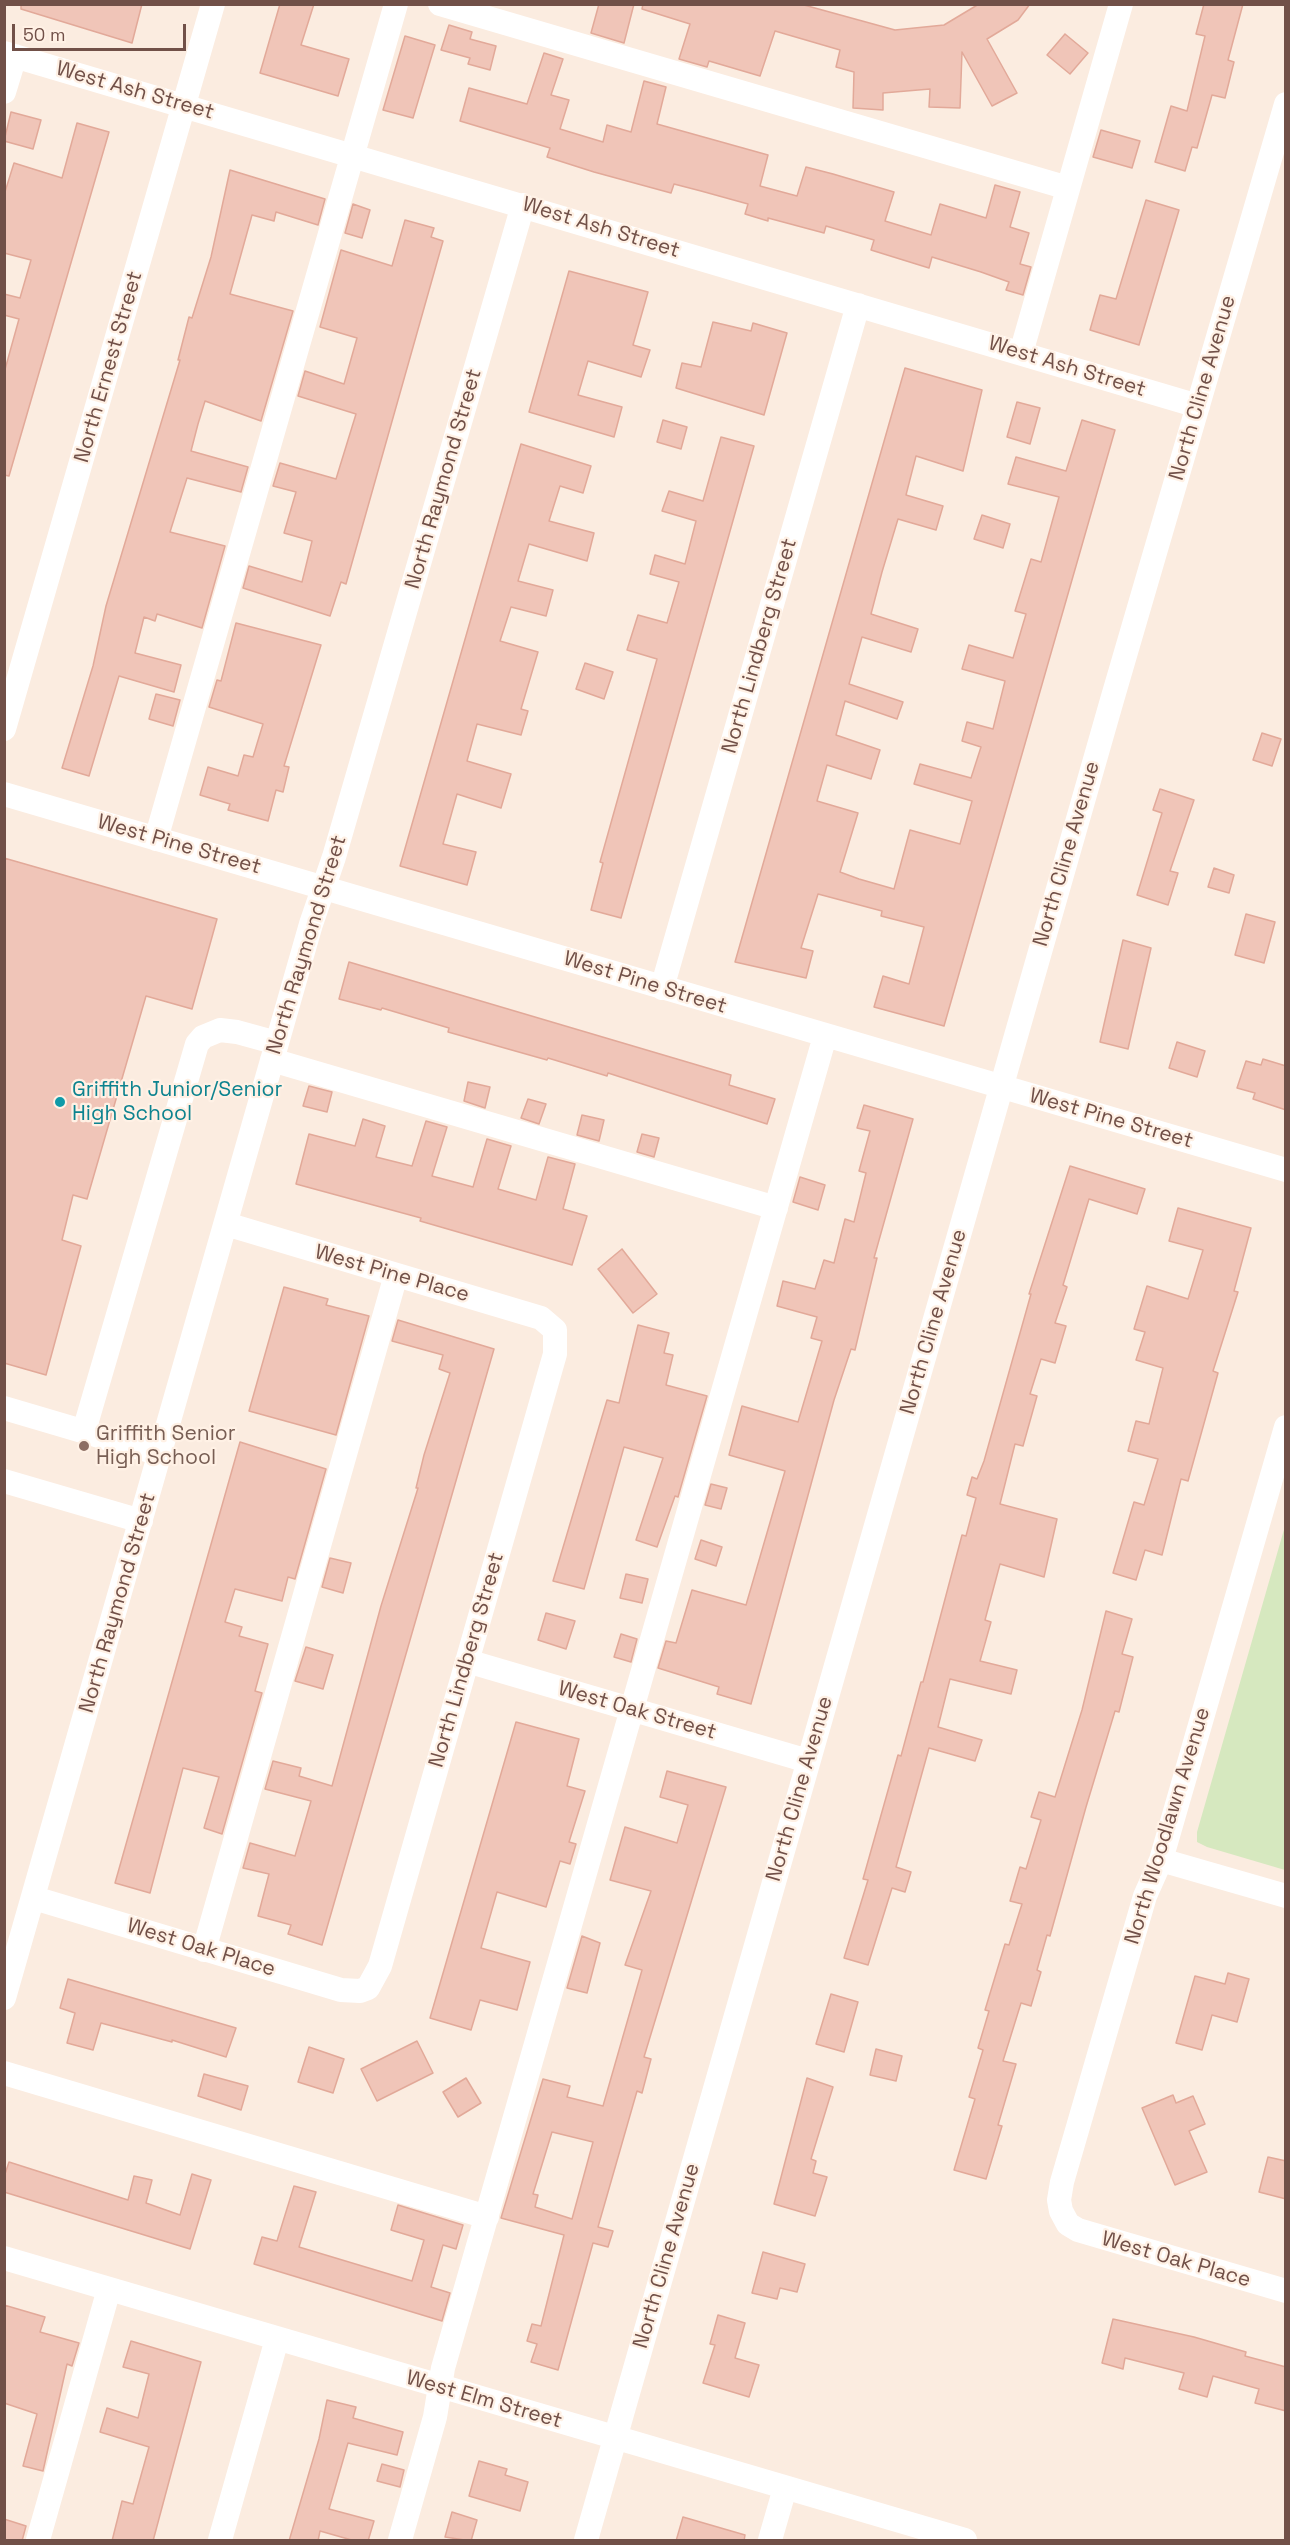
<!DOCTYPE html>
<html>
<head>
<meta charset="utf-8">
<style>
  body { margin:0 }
  #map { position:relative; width:1290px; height:2545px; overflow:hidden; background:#fbece0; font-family:"Space Grotesk",sans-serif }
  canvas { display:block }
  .frame { position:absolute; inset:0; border:6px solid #715048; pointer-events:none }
  .scale { position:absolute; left:12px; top:24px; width:174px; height:27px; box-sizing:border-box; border:3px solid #715048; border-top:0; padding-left:8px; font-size:18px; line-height:21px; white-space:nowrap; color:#715048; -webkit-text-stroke:4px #fff1e5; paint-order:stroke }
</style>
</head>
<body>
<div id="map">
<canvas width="1290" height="2545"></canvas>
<div class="frame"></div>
<div class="scale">50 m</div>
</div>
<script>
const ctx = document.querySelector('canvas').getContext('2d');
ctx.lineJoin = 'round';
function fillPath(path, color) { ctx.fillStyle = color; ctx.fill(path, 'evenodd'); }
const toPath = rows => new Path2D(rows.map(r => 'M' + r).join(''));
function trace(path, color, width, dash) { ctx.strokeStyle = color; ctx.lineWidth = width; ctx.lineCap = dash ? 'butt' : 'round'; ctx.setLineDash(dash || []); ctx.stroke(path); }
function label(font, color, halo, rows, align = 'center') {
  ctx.font = font + ' "Space Grotesk",sans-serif'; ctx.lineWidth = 4.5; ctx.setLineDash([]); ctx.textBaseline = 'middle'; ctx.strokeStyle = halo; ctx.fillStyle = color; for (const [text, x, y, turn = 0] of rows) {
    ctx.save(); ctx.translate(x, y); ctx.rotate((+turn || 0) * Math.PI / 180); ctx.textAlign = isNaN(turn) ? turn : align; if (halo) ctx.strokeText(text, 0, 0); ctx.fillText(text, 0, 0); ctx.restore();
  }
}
const green = toPath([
  [1285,1526,1285,1870,1207,1847,1197,1842,1197,1832]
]);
const building = toPath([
  [21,4,142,4,132,43,21,9,21,4],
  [280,4,314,4,301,45,349,59,338,96,260,73,280,4],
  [599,4,634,4,624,43,591,33,599,4],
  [643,4,804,5,895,30,944,25,979,4,1030,4,1018,20,987,39,1017,93,992,106,962,52,960,108,929,107,930,89,883,93,883,110,853,108,854,72,836,67,840,50,775,31,760,76,709,61,707,67,679,59,690,24,642,9,643,4],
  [1204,4,1243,4,1228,60,1234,62,1225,98,1212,95,1197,148,1192,147,1185,171,1155,162,1171,106,1187,111,1205,36,1196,34,1204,4],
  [449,25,472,32,470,39,496,46,490,70,468,64,470,58,441,50,449,25],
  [1065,34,1088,53,1070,74,1047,55,1065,34],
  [405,36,435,45,413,118,383,110,405,36],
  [544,53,563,59,551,95,569,100,560,129,603,142,607,125,631,132,644,81,666,87,657,124,768,155,760,186,797,196,806,167,833,174,894,192,885,221,931,235,940,204,986,218,995,185,1020,192,1010,227,1029,233,1020,264,1031,267,1023,295,1006,290,1009,282,981,272,932,257,929,268,871,250,874,240,826,226,824,233,768,218,768,221,745,214,748,204,701,191,674,184,671,193,594,172,547,157,550,148,460,121,469,88,527,104,544,53],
  [11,112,41,120,33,149,4,141,11,112],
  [77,123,109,132,9,476,4,475,4,373,19,319,4,315,4,294,20,298,31,260,4,253,4,195,14,163,62,178,77,123],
  [1101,130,1140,141,1132,168,1093,157,1101,130],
  [230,170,325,199,318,225,276,212,274,221,252,215,230,294,293,311,261,421,205,401,198,424,191,451,248,467,241,492,187,478,170,532,225,546,202,628,157,614,155,621,144,617,135,653,181,665,174,692,119,676,89,776,62,768,93,666,106,606,180,360,178,360,189,317,192,318,211,257,230,170],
  [1146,200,1179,210,1139,345,1090,330,1100,295,1116,299,1146,200],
  [353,204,370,210,362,238,345,233,353,204],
  [405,220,434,228,431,237,443,241,346,584,341,582,330,616,243,588,249,566,302,582,312,541,284,533,296,492,273,486,280,463,336,479,356,414,298,396,305,371,344,384,357,338,320,327,341,250,392,266,405,220],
  [569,271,648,292,633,345,650,350,641,377,588,361,578,395,622,407,614,437,529,412,569,271],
  [713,322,751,331,753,323,787,333,764,415,676,388,682,363,701,367,713,322],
  [905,368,982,390,963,471,916,456,906,495,943,506,936,530,898,519,882,572,871,614,918,629,911,652,862,637,849,684,903,702,897,719,845,701,836,735,880,750,871,779,827,765,817,801,858,813,840,872,859,879,894,889,910,830,960,844,972,801,914,784,920,764,971,778,981,747,962,741,967,722,993,729,1005,681,962,669,969,645,1013,658,1026,614,1015,611,1031,559,1041,562,1059,497,1008,484,1016,457,1066,471,1082,420,1115,430,944,1026,874,1007,883,976,909,984,924,927,881,916,882,911,818,894,801,948,813,951,806,978,735,962,905,368],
  [1017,402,1040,408,1030,444,1007,437,1017,402],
  [663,420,687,427,681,449,657,442,663,420],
  [721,437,754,446,621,918,591,910,603,863,600,862,657,659,627,650,638,615,667,623,679,582,650,574,655,555,685,564,696,521,662,511,669,491,703,501,721,437],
  [521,444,591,466,583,493,560,486,549,521,594,533,587,561,529,544,518,581,553,590,546,616,511,607,500,641,538,652,521,709,528,711,521,735,477,724,467,761,511,774,501,808,457,794,443,844,476,852,467,885,400,866,521,444],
  [982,515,1010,524,1003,548,974,539,982,515],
  [236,623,321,645,284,766,289,767,283,792,276,790,268,821,228,810,230,804,200,795,208,767,238,776,244,755,253,757,263,724,209,707,217,680,221,681,236,623],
  [585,663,613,672,604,699,576,689,585,663],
  [156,694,180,700,173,726,149,719,156,694],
  [1262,733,1281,739,1272,766,1253,760,1262,733],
  [1160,789,1194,800,1170,871,1178,873,1168,905,1137,895,1162,813,1153,810,1160,789],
  [4,858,217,919,192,1009,146,996,87,1199,73,1195,62,1240,81,1246,46,1375,4,1363,4,858],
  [1214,868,1234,875,1229,893,1208,887,1214,868],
  [1246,914,1275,922,1264,963,1235,955,1246,914],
  [1123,940,1151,948,1128,1049,1100,1042,1123,940],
  [349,962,731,1075,729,1085,775,1099,767,1124,608,1073,607,1076,548,1058,547,1060,448,1032,449,1028,382,1008,381,1010,339,999,349,962],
  [1177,1042,1205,1051,1197,1077,1169,1068,1177,1042],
  [1263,1059,1286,1066,1286,1110,1253,1099,1255,1093,1237,1088,1246,1061,1261,1065,1263,1059],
  [468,1082,490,1087,485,1108,464,1101,468,1082],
  [309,1086,332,1092,327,1112,303,1106,309,1086],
  [528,1099,546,1104,539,1124,521,1118,528,1099],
  [864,1105,913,1119,874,1258,877,1258,855,1350,851,1349,834,1400,751,1704,717,1694,719,1687,658,1668,666,1641,676,1643,692,1590,746,1605,785,1471,729,1455,742,1406,798,1422,822,1341,811,1338,817,1317,777,1306,783,1281,815,1289,824,1260,834,1263,845,1219,854,1222,866,1173,859,1171,870,1131,857,1128,864,1105],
  [582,1115,604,1120,599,1141,577,1135,582,1115],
  [363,1119,385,1126,376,1157,412,1166,426,1121,447,1127,432,1176,473,1187,487,1139,511,1146,498,1189,536,1200,548,1157,575,1164,563,1209,587,1216,572,1265,420,1221,421,1218,296,1184,309,1134,355,1146,363,1119],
  [642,1134,659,1138,654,1157,637,1152,642,1134],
  [1070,1166,1145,1189,1137,1214,1089,1199,1063,1285,1067,1287,1055,1323,1066,1326,1055,1363,1041,1359,1030,1394,1037,1396,1023,1446,1015,1444,1000,1504,1057,1519,1044,1577,1000,1564,985,1620,991,1622,980,1661,1017,1670,1011,1694,950,1679,938,1727,982,1740,975,1761,929,1748,896,1867,911,1872,905,1892,892,1888,868,1965,844,1958,868,1880,863,1879,898,1755,901,1756,921,1682,923,1682,962,1535,966,1536,976,1498,967,1495,972,1477,977,1479,984,1461,1031,1294,1029,1294,1070,1166],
  [800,1177,825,1185,818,1210,793,1202,800,1177],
  [1178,1208,1251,1228,1234,1291,1238,1292,1213,1371,1218,1373,1188,1481,1181,1479,1162,1555,1145,1550,1136,1580,1113,1573,1134,1502,1144,1505,1158,1459,1128,1451,1136,1421,1149,1424,1163,1368,1136,1360,1145,1332,1134,1329,1147,1286,1188,1299,1203,1250,1169,1241,1178,1208],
  [622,1249,657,1294,633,1313,598,1269,622,1249],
  [284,1287,328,1299,326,1305,369,1316,336,1435,249,1411,284,1287],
  [398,1320,494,1349,322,1945,288,1934,291,1925,258,1916,269,1874,243,1868,250,1843,295,1856,311,1801,265,1789,273,1761,301,1768,299,1776,332,1786,381,1606,418,1488,416,1488,424,1455,450,1373,439,1369,443,1355,392,1341,398,1320],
  [638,1325,669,1333,664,1353,673,1355,666,1385,707,1396,678,1497,675,1496,657,1547,636,1540,663,1458,624,1447,584,1589,553,1581,607,1400,619,1403,638,1325],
  [240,1442,326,1469,295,1579,288,1577,282,1601,235,1589,225,1622,242,1627,239,1636,268,1644,255,1691,262,1693,222,1834,204,1828,219,1777,183,1768,150,1893,115,1883,240,1442],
  [711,1484,727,1488,721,1509,705,1505,711,1484],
  [701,1540,722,1547,716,1566,695,1559,701,1540],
  [330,1558,351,1563,343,1593,322,1587,330,1558],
  [626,1574,648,1579,642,1603,620,1598,626,1574],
  [1106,1611,1132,1619,1122,1654,1133,1657,1119,1712,1115,1711,1086,1807,1050,1936,1047,1935,1037,1970,1041,1972,1031,2006,1021,2003,1003,2061,1016,2064,998,2125,1002,2126,986,2179,954,2170,975,2099,969,2097,983,2050,978,2048,989,2011,985,2010,1005,1944,1009,1945,1022,1904,1010,1901,1020,1867,1026,1869,1041,1820,1031,1817,1039,1792,1055,1797,1082,1710,1106,1611],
  [546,1613,575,1621,566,1649,538,1640,546,1613],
  [621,1634,637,1639,631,1662,614,1657,621,1634],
  [306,1647,333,1655,323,1689,295,1681,306,1647],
  [516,1722,579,1739,567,1786,585,1791,569,1842,576,1844,570,1864,560,1861,546,1907,497,1892,481,1948,530,1962,517,2010,480,2000,471,2030,430,2018,516,1722],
  [667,1771,726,1787,644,2057,651,2059,642,2093,637,2091,598,2227,613,2231,608,2247,593,2243,558,2370,531,2362,537,2344,527,2341,532,2324,541,2326,564,2235,501,2218,543,2079,570,2086,567,2097,603,2106,642,1970,625,1965,651,1891,610,1880,625,1827,677,1843,688,1805,660,1797,667,1771],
  [552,2132,593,2142,572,2219,535,2207,538,2195,533,2194,552,2132],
  [582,1936,600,1943,587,1993,567,1988,582,1936],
  [1228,1973,1249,1979,1237,2022,1212,2015,1202,2050,1176,2043,1195,1976,1225,1984,1228,1973],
  [68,1979,236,2028,226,2057,172,2040,172,2042,101,2023,93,2050,67,2043,75,2013,60,2008,68,1979],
  [831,1994,858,2002,844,2052,816,2044,831,1994],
  [417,2041,433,2073,377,2101,361,2069,417,2041],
  [309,2047,344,2059,333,2093,298,2082,309,2047],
  [876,2049,902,2056,896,2081,870,2075,876,2049],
  [204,2074,248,2086,241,2110,198,2096,204,2074],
  [466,2078,481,2103,458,2117,443,2092,466,2078],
  [807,2078,833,2087,811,2159,816,2161,813,2173,827,2177,815,2216,774,2204,807,2078],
  [1173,2095,1176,2103,1193,2096,1205,2124,1189,2131,1207,2172,1175,2185,1142,2108,1173,2095],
  [1268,2157,1286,2161,1286,2199,1259,2192,1268,2157],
  [9,2162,128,2200,134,2176,152,2180,146,2203,180,2215,192,2174,211,2180,190,2249,4,2192,4,2177,9,2162],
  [294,2186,316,2192,299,2247,412,2281,424,2240,391,2230,398,2205,463,2225,456,2249,443,2245,431,2287,450,2293,442,2321,254,2264,262,2237,277,2241,294,2186],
  [763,2252,805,2264,797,2292,780,2288,777,2299,752,2293,763,2252],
  [4,2305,45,2317,40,2332,79,2343,72,2366,67,2364,43,2471,23,2466,37,2414,4,2403,4,2305],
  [718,2315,745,2323,735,2358,759,2365,749,2397,703,2383,715,2345,710,2344,718,2315],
  [1113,2319,1194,2337,1246,2352,1245,2356,1286,2367,1286,2411,1255,2403,1259,2389,1213,2376,1207,2397,1179,2389,1184,2373,1125,2358,1123,2369,1102,2363,1113,2319],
  [131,2341,201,2362,153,2541,112,2541,122,2501,133,2504,149,2447,100,2432,107,2408,138,2418,149,2374,123,2367,131,2341],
  [327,2400,356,2407,353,2418,403,2432,397,2455,348,2443,329,2509,374,2521,368,2541,355,2541,320,2531,318,2541,289,2541,319,2439,327,2400],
  [479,2461,507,2469,505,2475,528,2482,520,2511,469,2496,479,2461],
  [382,2464,404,2470,400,2487,377,2481,382,2464],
  [452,2512,477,2520,471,2541,445,2537,452,2512],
  [683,2517,745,2535,744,2541,676,2541,683,2517],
  [4,2519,26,2526,22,2541,4,2541,4,2519]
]);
const minor = toPath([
  [440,4,1068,188],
  [4,53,1198,406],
  [4,92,15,56],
  [1021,353,1121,4],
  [4,729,213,4],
  [4,794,1286,1170],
  [156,839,396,4],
  [662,988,858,305],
  [272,1060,776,1208],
  [4,1408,160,1454],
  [1286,1427,1161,1860,1145,1896,1062,2182,1059,2200,1061,2211,1068,2224,1078,2230,1286,2291],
  [84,1431,197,1044,203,1037,220,1030,237,1032,277,1043],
  [4,1481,141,1521],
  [467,1661,808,1761],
  [1161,1860,1286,1896],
  [34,1898,341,1990,360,1991,368,1988,380,1966,555,1354,555,1330,541,1318,226,1224],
  [204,1950,396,1275],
  [4,1998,311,924,334,857,523,205],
  [4,2073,487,2217],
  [4,2258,965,2540],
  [38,2540,109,2289],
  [220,2540,277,2339],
  [400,2540,435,2417,443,2368,825,1036],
  [586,2540,1112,700,1286,104],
  [770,2540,785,2488]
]);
const markers = [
  [60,1102,6,"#0f9aa8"],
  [84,1446,6,"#8d6e63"]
];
const streetNames = [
  ["West Ash Street",135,91,16],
  ["West Ash Street",601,228,17],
  ["North Ernest Street",109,367,-74],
  ["West Ash Street",1067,367,17],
  ["North Cline Avenue",1203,388,-74],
  ["North Raymond Street",444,479,-74],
  ["North Lindberg Street",760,646,-74],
  ["West Pine Street",179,845,16],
  ["North Cline Avenue",1067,854,-74],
  ["North Raymond Street",307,945,-73],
  ["West Pine Street",645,983,17],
  ["West Pine Street",1111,1119,16],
  ["West Pine Place",392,1274,16],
  ["North Cline Avenue",934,1322,-74],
  ["North Raymond Street",118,1603,-74],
  ["North Lindberg Street",467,1660,-74],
  ["West Oak Street",637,1711,16],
  ["North Cline Avenue",800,1789,-74],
  ["North Woodlawn Avenue",1168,1826,-73],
  ["West Oak Place",201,1948,17],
  ["North Cline Avenue",667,2256,-74],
  ["West Oak Place",1176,2260,16],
  ["West Elm Street",484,2400,16]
];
const cultureNames = [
  ["Griffith Junior/Senior",72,1090],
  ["High School",72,1114]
];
const educationNames = [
  ["Griffith Senior",96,1434],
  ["High School",96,1458]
];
fillPath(green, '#d6e8bf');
fillPath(building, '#f0c5b8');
trace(building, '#e2a999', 1.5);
trace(minor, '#fff', 24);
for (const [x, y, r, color] of markers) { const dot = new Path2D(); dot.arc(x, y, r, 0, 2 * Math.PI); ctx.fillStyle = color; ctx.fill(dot); trace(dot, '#fff1e5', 2); }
label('21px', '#715048', '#fff1e5', streetNames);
label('21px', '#0d838f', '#fff1e5', cultureNames, 'left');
label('21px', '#785e54', '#fff1e5', educationNames, 'left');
</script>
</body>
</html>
